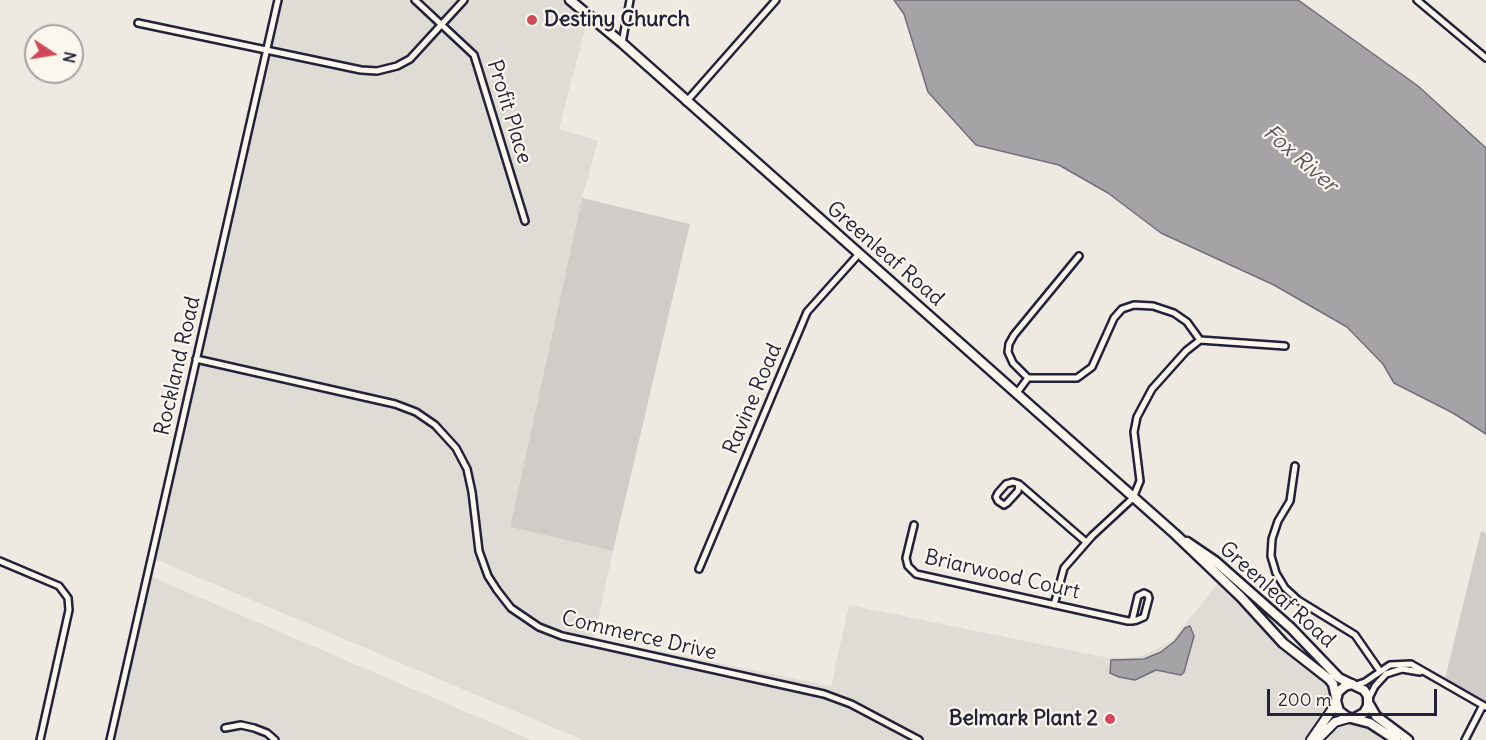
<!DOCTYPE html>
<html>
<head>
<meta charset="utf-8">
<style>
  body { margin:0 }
  #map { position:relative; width:1486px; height:740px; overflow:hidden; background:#eeeae2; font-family:Delius,sans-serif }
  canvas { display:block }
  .north { position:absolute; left:24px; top:24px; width:60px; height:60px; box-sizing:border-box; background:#fbf7ec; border:2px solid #a4a2a5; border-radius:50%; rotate:102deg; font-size:16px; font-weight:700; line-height:24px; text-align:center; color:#22223b }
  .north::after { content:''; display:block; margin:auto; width:21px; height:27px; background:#d1495b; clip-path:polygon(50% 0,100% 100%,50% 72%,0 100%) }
  .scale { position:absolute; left:1267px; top:689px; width:170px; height:27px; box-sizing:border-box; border:3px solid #22223b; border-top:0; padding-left:8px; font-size:18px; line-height:21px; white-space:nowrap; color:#22223b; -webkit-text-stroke:4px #fbf7ec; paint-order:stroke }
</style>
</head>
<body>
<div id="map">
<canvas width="1486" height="740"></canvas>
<div class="north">N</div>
<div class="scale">200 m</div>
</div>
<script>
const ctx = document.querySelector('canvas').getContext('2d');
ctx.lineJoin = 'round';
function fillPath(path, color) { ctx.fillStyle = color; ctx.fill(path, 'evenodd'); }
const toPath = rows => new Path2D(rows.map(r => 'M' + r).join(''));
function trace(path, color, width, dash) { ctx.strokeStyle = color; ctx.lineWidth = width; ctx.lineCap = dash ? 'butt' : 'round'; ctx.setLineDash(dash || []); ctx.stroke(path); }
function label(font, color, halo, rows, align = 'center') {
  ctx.font = font + ' Delius,sans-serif'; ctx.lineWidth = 4.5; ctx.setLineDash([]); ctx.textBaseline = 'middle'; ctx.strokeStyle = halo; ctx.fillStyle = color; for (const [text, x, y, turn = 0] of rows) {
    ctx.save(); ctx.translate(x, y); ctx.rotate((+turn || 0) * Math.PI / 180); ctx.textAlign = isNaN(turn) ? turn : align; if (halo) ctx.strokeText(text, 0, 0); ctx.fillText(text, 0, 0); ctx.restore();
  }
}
const built = toPath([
  [282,0,564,0,587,21,559,129,598,141,582,198,510,527,613,551,594,638,831,686,849,605,1108,658,1139,657,1171,642,1219,582,1328,683,1332,694,1331,704,1307,740,583,740,155,559],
  [150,576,531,740,113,740],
  [1348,721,1364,723,1392,740,1322,740,1337,724]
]);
const green = toPath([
  [582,198,690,224,613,551,510,527],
  [1481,531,1486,533,1486,702,1445,679]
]);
const water = toPath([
  [894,0,1298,0,1418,86,1486,148,1486,434,1453,413,1394,383,1383,364,1347,327,1274,285,1161,233,1108,193,1059,165,976,145,928,92,904,14,894,0],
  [1190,626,1194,636,1184,672,1181,675,1156,670,1135,680,1119,677,1110,673,1111,660,1144,659,1161,652,1175,641,1185,628,1190,626]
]);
const minor = toPath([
  [415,0,474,55,525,221],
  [1417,0,1486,58],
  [138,23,361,70,377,71,397,66,410,59,464,0],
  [622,43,630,0],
  [686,102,776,0],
  [196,359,395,404,416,412,435,425,456,448,467,469,472,492,479,551,488,576,497,590,511,608,539,627,562,636,824,694,851,704,919,740],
  [1028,378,1013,363,1008,352,1009,344,1014,335,1079,256],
  [1016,394,1028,378,1077,378,1092,367,1114,318,1122,309,1134,305,1153,306,1174,313,1187,322,1200,340],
  [1295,466,1290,501,1278,521,1272,539,1271,556,1276,573,1285,588,1298,600,1355,635,1380,671],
  [1019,484,1018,491,1007,503,1004,505,998,501,996,497,998,493,1006,484,1013,482,1019,484,1086,542],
  [914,525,906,558,908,566,916,574,1128,621,1132,621,1137,620,1144,617,1149,598,1148,595,1144,593,1138,596,1132,621],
  [0,561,59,586,68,598,69,610,40,740],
  [699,569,807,312,858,255],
  [1054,605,1064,568,1092,536,1133,498,1140,481,1134,432,1137,417,1152,389,1186,351,1200,340,1285,346],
  [1356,685,1365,682,1390,665,1411,664,1486,707],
  [1369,698,1375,686,1386,674,1402,669,1420,672],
  [225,728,241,725,254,728,267,733,275,740],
  [110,740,278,0],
  [1465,740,1483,705]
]);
const secondary = toPath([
  [1311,740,1336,704],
  [1317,740,1335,722,1349,718]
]);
const primary = toPath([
  [570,0,622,43,1175,534,1241,597,1283,643,1329,679,1333,684,1336,697],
  [1187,542,1215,561,1291,628,1339,678,1364,690,1368,696,1368,706,1364,713,1355,718],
  [1352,684,1345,686,1338,692,1336,701,1339,711,1347,717,1370,723,1396,740],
  [1369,704,1376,716,1408,740]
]);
const markers = [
  [532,20,6,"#d1495b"],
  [1110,719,6,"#d1495b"]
];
const poiNames = [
  ["Destiny Church",544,20],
  ["Belmark Plant 2",1098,719,"right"]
];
const streetNames = [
  ["Profit Place",509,112,73],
  ["Greenleaf Road",885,254,41],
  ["Rockland Road",178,366,-77],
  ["Ravine Road",753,399,-67],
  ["Briarwood Court",1002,575,13],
  ["Greenleaf Road",1277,595,42],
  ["Commerce Drive",639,636,13]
];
const waterNames = [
  ["Fox River",1300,159,41]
];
fillPath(built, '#dfdbd5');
fillPath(green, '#d0cdc9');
fillPath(water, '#a6a3a7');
trace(water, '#716f7c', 1.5);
trace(minor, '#22223b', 10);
trace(secondary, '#22223b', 12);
trace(primary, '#22223b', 13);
trace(minor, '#fbf7ec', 5);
trace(secondary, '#fbf7ec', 8);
trace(primary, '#fbf7ec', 8);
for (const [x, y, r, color] of markers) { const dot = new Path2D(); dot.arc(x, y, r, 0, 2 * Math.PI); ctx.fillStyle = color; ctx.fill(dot); trace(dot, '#fbf7ec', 2); }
label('bold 21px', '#22223b', '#fbf7ec', poiNames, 'left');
label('21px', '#22223b', '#fbf7ec', streetNames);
label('italic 22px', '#575666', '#fbf7ec', waterNames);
</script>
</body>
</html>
